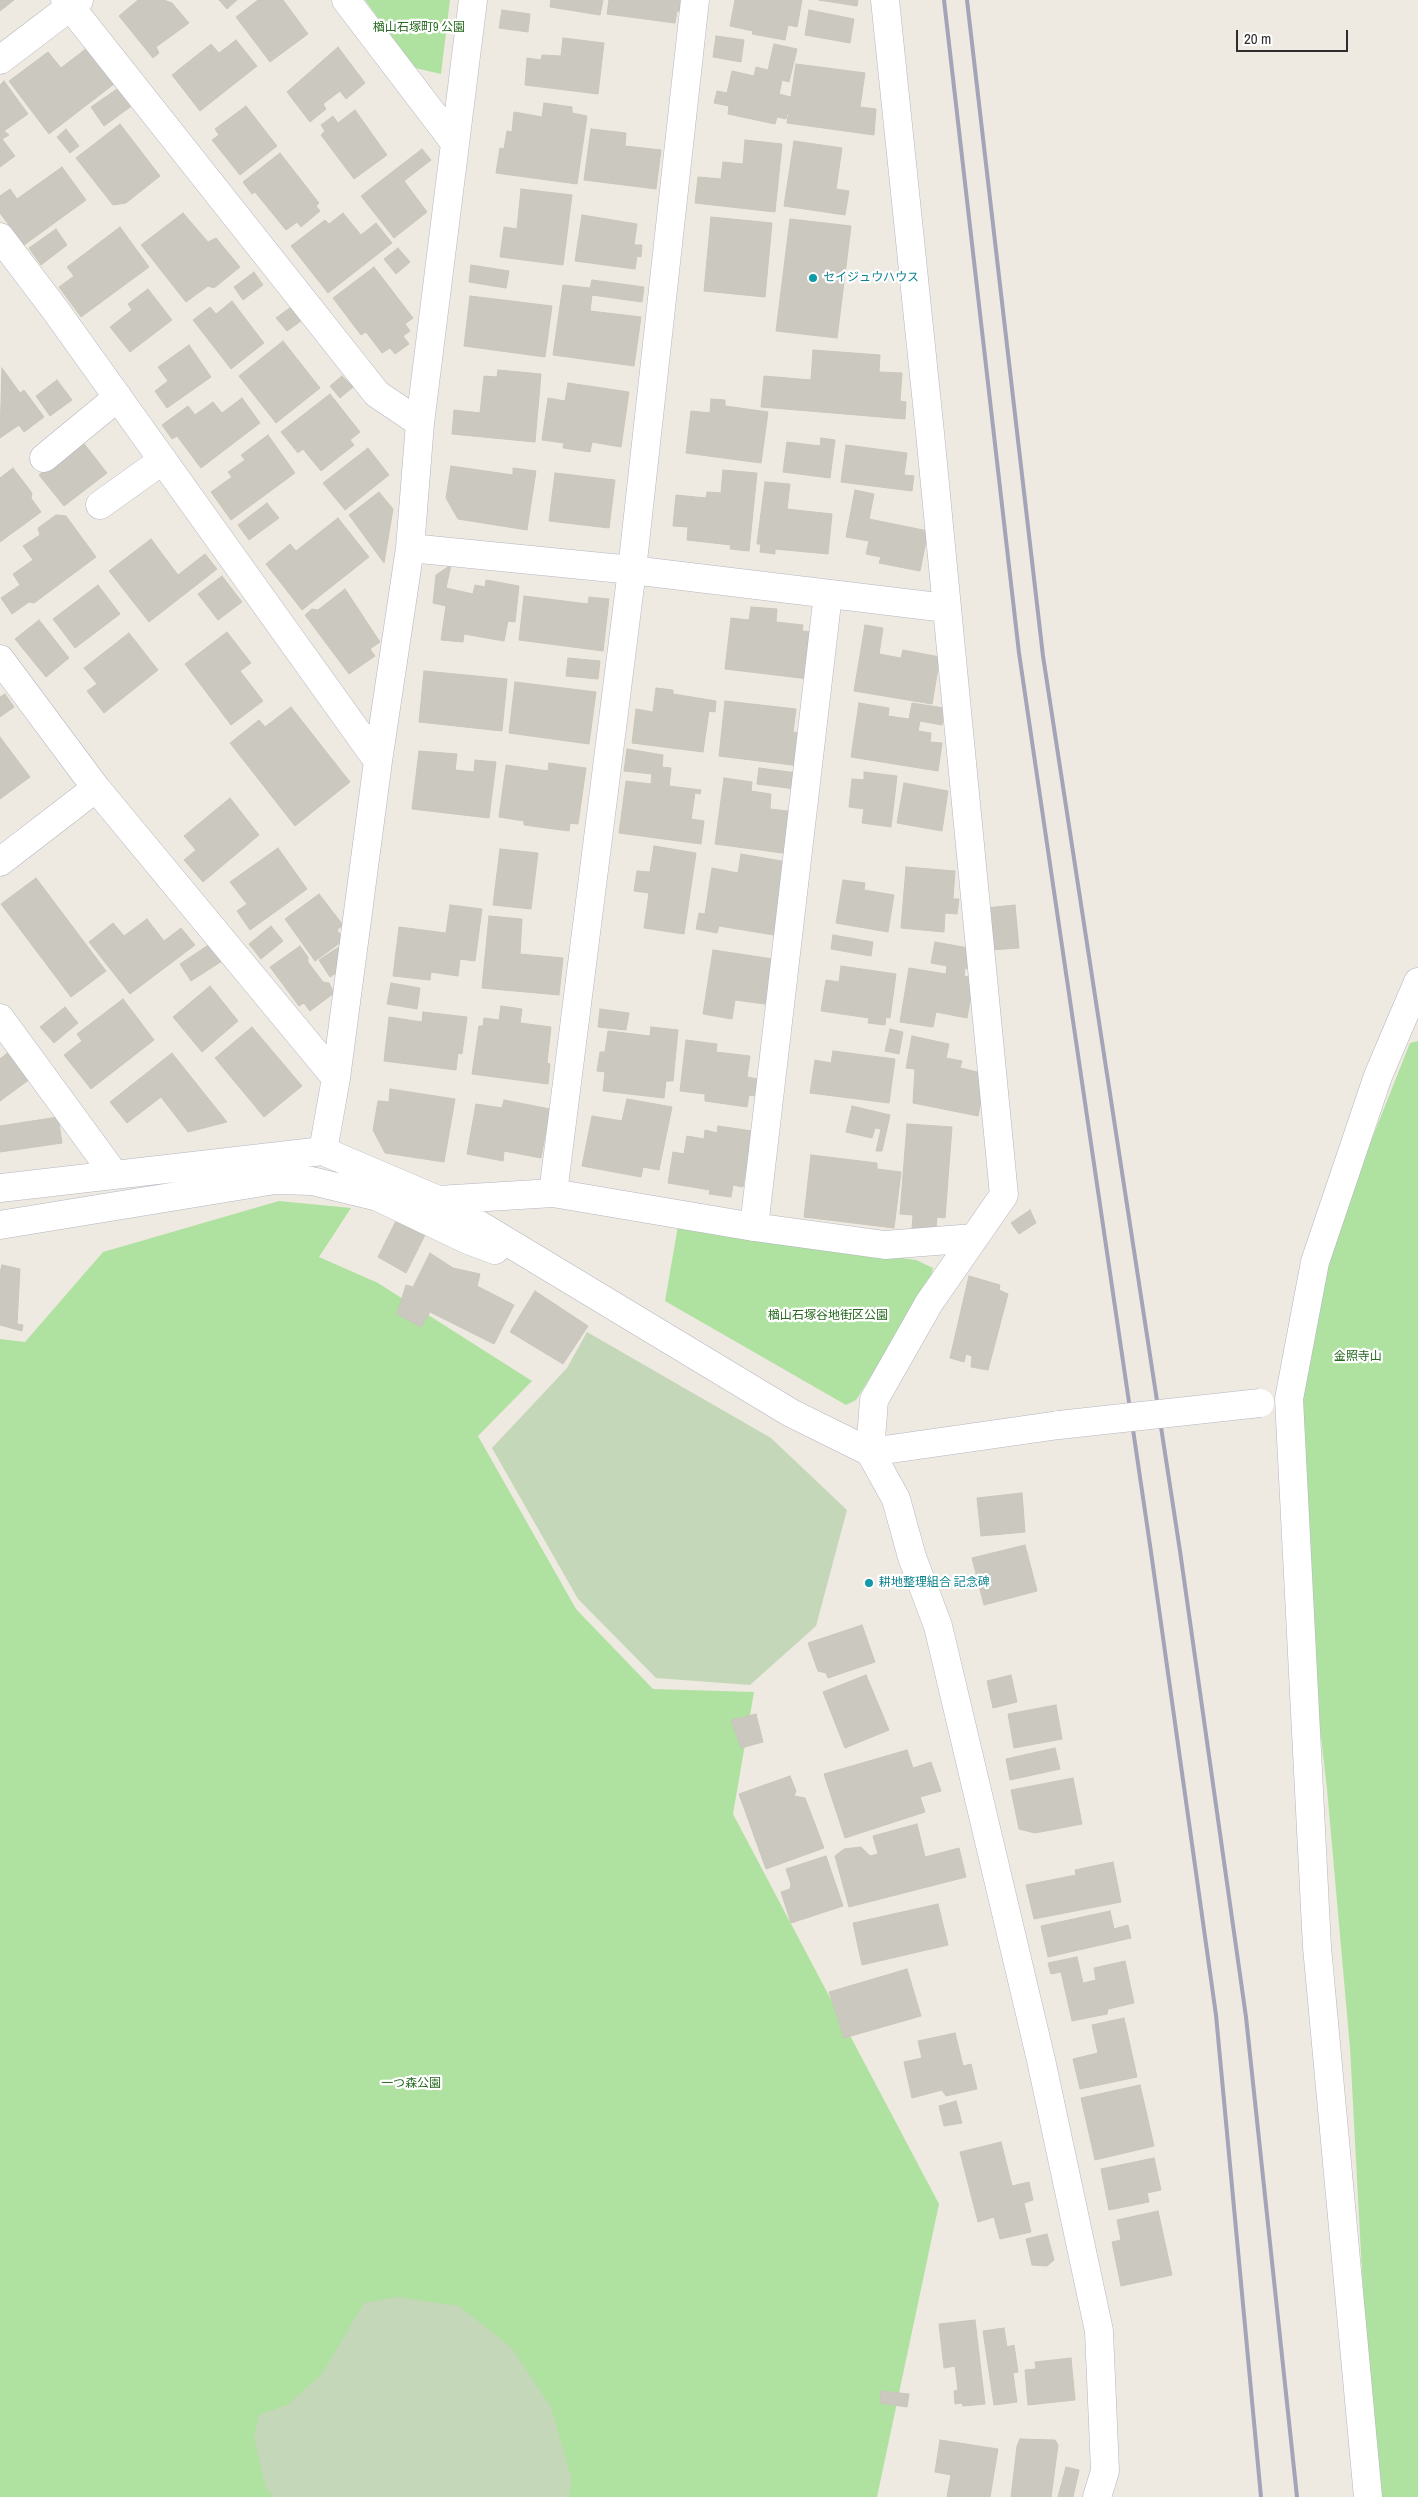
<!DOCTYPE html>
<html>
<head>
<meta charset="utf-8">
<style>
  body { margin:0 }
  #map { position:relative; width:1418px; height:2497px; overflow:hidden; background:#eeeae1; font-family:"Archivo Narrow",sans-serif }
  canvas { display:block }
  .scale { position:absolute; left:1236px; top:30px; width:112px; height:22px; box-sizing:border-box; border:2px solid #2d2d2d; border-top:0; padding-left:6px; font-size:15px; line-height:18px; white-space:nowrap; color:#2d2d2d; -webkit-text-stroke:4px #fff; paint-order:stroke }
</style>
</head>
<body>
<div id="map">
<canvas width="1418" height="2497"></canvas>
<div class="scale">20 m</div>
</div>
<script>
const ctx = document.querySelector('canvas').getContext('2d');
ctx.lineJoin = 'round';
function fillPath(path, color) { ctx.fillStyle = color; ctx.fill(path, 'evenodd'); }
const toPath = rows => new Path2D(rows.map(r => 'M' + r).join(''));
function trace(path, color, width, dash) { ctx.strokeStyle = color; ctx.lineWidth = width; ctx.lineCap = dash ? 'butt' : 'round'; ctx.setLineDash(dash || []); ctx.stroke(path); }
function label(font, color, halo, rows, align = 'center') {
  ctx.font = font + ' "Archivo Narrow","Noto Sans JP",sans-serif'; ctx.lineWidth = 4.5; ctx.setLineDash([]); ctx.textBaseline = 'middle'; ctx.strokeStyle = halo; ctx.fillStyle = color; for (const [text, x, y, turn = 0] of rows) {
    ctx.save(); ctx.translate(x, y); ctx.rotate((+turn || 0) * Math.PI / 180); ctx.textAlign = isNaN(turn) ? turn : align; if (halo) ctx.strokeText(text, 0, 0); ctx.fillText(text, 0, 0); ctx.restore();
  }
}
const green = toPath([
  [365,0,450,0,441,74,415,68],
  [1418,1041,1418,2497,1374,2497,1350,2048,1327,1789,1307,1618,1296,1312,1339,1222,1410,1043],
  [279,1201,351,1208,319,1257,378,1283,532,1381,478,1436,576,1609,653,1689,754,1692,733,1814,939,2204,877,2497,0,2497,0,1339,25,1342,103,1252],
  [678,1226,916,1260,933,1268,930,1282,856,1400,846,1405,665,1301]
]);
const cemetery = toPath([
  [587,1332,771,1438,847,1510,816,1626,750,1685,656,1678,578,1599,492,1448,567,1368],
  [396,2297,459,2306,512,2348,551,2407,572,2480,569,2497,273,2497,266,2488,254,2438,259,2415,287,2405,321,2375,364,2303]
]);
const building = toPath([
  [0,0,14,0,0,11,0,0],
  [138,0,164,0,172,3,189,23,156,47,159,53,153,58,119,16,138,0],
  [219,0,237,0,227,9,219,0],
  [258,0,283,0,308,34,270,62,236,17,258,0],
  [551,0,603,0,600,15,550,7,551,0],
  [609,0,692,0,690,12,677,11,675,23,607,14,609,0],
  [735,0,802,0,797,27,788,25,785,40,752,34,753,31,730,26,735,0],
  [819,0,858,0,857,6,819,0],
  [502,10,530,14,528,32,499,28,502,10],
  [809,10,854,19,850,43,805,35,809,10],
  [716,36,744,40,741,62,713,57,716,36],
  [563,38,604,43,598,94,525,85,527,58,541,60,542,55,561,56,563,38],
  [236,40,257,66,200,111,172,75,211,44,219,53,236,40],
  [774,44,797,49,789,82,782,80,779,94,791,97,786,119,777,117,775,124,728,114,729,106,714,103,717,91,727,93,732,71,754,76,756,67,768,70,774,44],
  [338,47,365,83,346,99,340,91,323,104,326,109,310,122,287,92,338,47],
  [87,48,114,84,49,134,9,81,48,52,61,68,87,48],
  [796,64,865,73,860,107,876,109,874,135,787,123,796,64],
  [4,81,28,114,4,131,9,135,2,139,15,156,0,167,0,85,4,81],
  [120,87,133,105,104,126,91,107,120,87],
  [544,103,572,107,572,113,587,116,577,184,496,173,500,148,504,149,507,131,512,132,514,112,542,117,544,103],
  [246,106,277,146,240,175,212,140,219,135,215,129,246,106],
  [355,110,387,155,354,179,321,135,325,131,321,125,333,116,338,123,355,110],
  [120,124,160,176,126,203,113,205,76,158,120,124],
  [66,129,79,146,70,153,57,137,66,129],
  [591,129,626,133,625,146,661,150,656,189,584,180,591,129],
  [745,140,782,144,775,212,695,203,698,177,721,179,723,162,743,164,745,140],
  [794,141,842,148,836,189,849,191,845,215,784,206,794,141],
  [422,149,431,160,404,181,427,212,394,238,361,196,422,149],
  [280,153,319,203,316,206,320,211,301,227,297,222,286,230,255,192,252,194,243,182,280,153],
  [62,167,86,200,24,245,0,213,0,196,10,189,17,199,62,167],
  [521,189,572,195,563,265,500,257,504,227,517,229,521,189],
  [183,213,208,242,216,238,240,267,214,288,208,286,186,302,141,245,183,213],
  [343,213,361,235,376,223,392,243,328,293,291,246,325,220,329,224,343,213],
  [582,215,637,224,634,245,642,245,641,257,637,256,635,269,575,261,582,215],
  [711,217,772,223,765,297,704,291,711,217],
  [790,219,851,226,837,338,776,331,790,219],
  [120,227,149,267,81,317,59,287,74,276,67,267,120,227],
  [56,229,67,245,41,265,29,248,56,229],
  [398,248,410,262,396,274,384,259,398,248],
  [471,265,509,271,506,288,469,282,471,265],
  [374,267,413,318,405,324,410,331,403,336,409,344,395,354,390,348,382,353,366,332,361,335,333,298,374,267],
  [254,272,263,285,243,300,234,287,254,272],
  [592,280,644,287,642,302,592,295,590,311,641,317,634,366,553,355,563,285,590,288,592,280],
  [148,289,172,320,130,352,110,327,132,310,128,304,148,289],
  [470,296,552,306,545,357,464,346,470,296],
  [232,301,264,343,231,369,193,320,210,307,216,314,232,301],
  [291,307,301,321,287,331,276,318,291,307],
  [283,341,320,388,276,423,239,376,283,341],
  [189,345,211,377,167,408,155,391,168,381,158,367,189,345],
  [813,350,880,355,879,372,902,373,900,401,906,402,905,419,761,407,764,376,811,380,813,350],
  [2,368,20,393,24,390,44,417,24,432,19,425,0,438,2,368],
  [498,370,541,374,535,442,452,434,454,410,480,413,484,376,497,377,498,370],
  [342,376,353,387,340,398,330,386,342,376],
  [57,380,72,400,50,416,36,396,57,380],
  [568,383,629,392,621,447,592,442,590,452,563,448,564,443,542,440,548,398,565,401,568,383],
  [330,394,360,432,350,440,354,445,321,471,303,449,298,453,281,432,330,394],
  [242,398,260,423,201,468,177,436,172,439,162,425,188,406,195,415,213,402,222,413,242,398],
  [711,399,725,400,725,406,768,412,761,463,686,453,691,411,710,413,711,399],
  [268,435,295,473,231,520,211,492,232,477,228,472,245,460,241,455,268,435],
  [821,438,835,440,830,478,783,472,787,442,820,446,821,438],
  [82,441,107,473,64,506,39,475,82,441],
  [846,445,907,453,904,475,914,476,912,491,841,482,846,445],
  [368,448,389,475,345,510,323,483,368,448],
  [451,466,513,475,513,468,536,471,527,530,458,519,446,498,451,466],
  [13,468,32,493,31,498,41,512,0,542,0,478,13,468],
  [723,470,757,473,749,551,730,549,731,545,687,540,688,527,673,526,676,495,706,498,707,492,721,493,723,470],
  [555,473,615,480,609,528,549,521,555,473],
  [765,482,790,484,787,509,832,514,828,554,775,549,775,554,760,552,761,544,757,544,765,482],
  [855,490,874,494,869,519,928,531,920,571,879,563,881,557,866,554,869,541,846,537,855,490],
  [379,492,393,509,384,563,349,515,379,492],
  [267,503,279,518,249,540,238,525,267,503],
  [56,515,66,516,96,557,34,603,29,602,12,614,1,598,20,585,13,574,33,560,23,546,40,535,38,528,56,515],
  [338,518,369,557,302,610,266,564,290,544,296,551,338,518],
  [151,539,178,575,205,554,217,569,149,622,109,571,151,539],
  [451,565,446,588,473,594,475,585,485,587,486,580,519,586,515,622,508,621,504,641,464,634,463,642,441,640,446,606,433,603,436,575,451,565],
  [222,576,242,602,218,620,198,594,222,576],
  [98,585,120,614,75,648,53,619,98,585],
  [345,589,380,642,370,649,375,656,349,674,305,615,312,609,318,610,345,589],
  [524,596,588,604,589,597,609,599,603,651,519,640,524,596],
  [751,607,777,609,776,622,803,625,802,631,814,632,809,679,725,669,731,618,749,620,751,607],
  [39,620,69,658,46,677,15,639,39,620],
  [865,625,883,628,879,654,901,658,903,650,940,657,932,704,854,691,865,625],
  [227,632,251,663,240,671,263,701,231,725,185,664,227,632],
  [129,633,158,670,104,713,87,691,97,684,84,668,129,633],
  [568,658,600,661,598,679,566,676,568,658],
  [424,671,507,679,502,731,419,722,424,671],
  [515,682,596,692,589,744,509,733,515,682],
  [656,688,673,690,673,694,716,701,715,712,709,711,703,752,632,743,636,709,653,712,656,688],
  [5,694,14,707,0,717,0,697,5,694],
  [725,701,796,709,793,732,803,734,800,766,719,756,725,701],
  [859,703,889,708,888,716,909,719,912,703,944,708,942,725,920,721,918,731,931,733,930,742,942,743,938,771,851,757,859,703],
  [291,707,350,782,295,826,230,743,259,720,265,727,291,707],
  [0,737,30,777,0,799,0,737],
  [627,749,663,755,662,767,671,768,669,786,701,790,700,794,695,793,691,819,704,821,701,844,619,833,626,781,651,784,652,774,624,771,627,749],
  [419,751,457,754,455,770,474,772,475,760,496,762,489,818,412,809,419,751],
  [549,763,586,768,578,824,570,823,569,831,524,825,524,821,499,817,506,765,548,771,549,763],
  [759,768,797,773,795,789,757,784,759,768],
  [864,772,897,776,891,827,862,823,864,809,849,807,852,779,864,780,864,772],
  [724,778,752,782,751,791,771,794,770,809,796,812,790,854,715,844,724,778],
  [904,783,948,791,942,831,897,823,904,783],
  [230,798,259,835,203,882,184,860,196,850,184,836,230,798],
  [654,846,696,853,684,934,644,928,649,893,634,891,637,871,650,872,654,846],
  [278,848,307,889,250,930,237,911,247,904,230,882,278,848],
  [500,849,538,853,531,909,493,905,500,849],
  [741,854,787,862,774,935,719,926,717,933,696,929,699,913,705,914,712,868,738,873,741,854],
  [906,867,955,871,953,899,959,899,957,914,945,913,944,932,901,928,906,867],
  [36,878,106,971,71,997,1,904,36,878],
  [843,880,865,883,864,890,894,895,888,932,836,923,843,880],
  [319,894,343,925,337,930,344,940,315,961,285,919,319,894],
  [450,905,482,909,475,961,460,959,458,976,431,972,430,980,393,976,399,927,446,933,450,905],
  [1015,905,1019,948,990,950,986,908,1015,905],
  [489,916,522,919,520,954,563,958,559,995,482,988,489,916],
  [147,919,164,941,181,928,195,945,130,994,89,942,113,923,124,936,147,919],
  [271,926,283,941,261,959,249,944,271,926],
  [833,935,873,942,871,956,831,949,833,935],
  [935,942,974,949,971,969,965,968,964,976,974,978,967,1018,936,1012,933,1027,900,1022,909,968,946,974,947,966,931,963,935,942],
  [345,943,342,969,330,977,319,960,345,943],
  [210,944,222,961,191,981,180,964,210,944],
  [300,946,308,957,308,962,323,982,329,983,334,993,310,1011,304,1003,299,1006,270,967,300,946],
  [713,950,773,959,765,1004,735,1000,732,1019,703,1014,713,950],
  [841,966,896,974,890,1018,886,1017,885,1025,868,1023,869,1018,821,1011,826,980,839,982,841,966],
  [391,983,420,988,417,1009,387,1004,391,983],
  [210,986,238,1021,202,1052,173,1017,210,986],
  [123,999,154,1040,91,1089,64,1055,82,1041,77,1034,123,999],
  [501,1006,522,1009,520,1023,551,1027,547,1063,550,1064,548,1084,472,1074,479,1026,483,1026,484,1018,499,1020,501,1006],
  [65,1007,78,1023,54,1043,40,1027,65,1007],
  [600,1009,629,1013,626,1030,598,1027,600,1009],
  [423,1012,467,1017,462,1054,458,1053,456,1070,384,1061,389,1017,422,1022,423,1012],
  [252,1027,302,1086,264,1117,215,1058,252,1027],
  [651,1027,678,1030,673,1081,666,1081,664,1098,603,1091,605,1072,597,1071,600,1052,605,1052,608,1031,650,1036,651,1027],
  [890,1029,903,1032,899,1054,885,1051,890,1029],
  [912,1036,949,1044,946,1058,962,1061,960,1068,986,1074,978,1116,913,1103,915,1069,906,1068,912,1036],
  [686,1040,717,1044,716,1052,750,1056,747,1077,758,1079,756,1096,749,1095,747,1107,705,1101,705,1094,680,1091,686,1040],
  [10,1051,30,1079,0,1101,0,1059,10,1051],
  [833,1051,895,1059,889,1103,810,1093,815,1060,831,1063,833,1051],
  [172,1053,227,1122,188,1132,161,1097,127,1123,110,1102,172,1053],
  [390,1089,455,1099,444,1162,385,1153,373,1130,378,1101,389,1102,390,1089],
  [627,1099,672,1107,659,1170,643,1167,641,1177,582,1166,592,1116,622,1121,627,1099],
  [504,1100,550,1109,541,1158,504,1151,503,1161,467,1154,476,1104,502,1108,504,1100],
  [852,1106,890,1115,882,1151,876,1151,881,1129,875,1128,872,1138,846,1132,852,1106],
  [58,1117,62,1143,0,1152,0,1126,58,1117],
  [907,1124,952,1127,945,1218,937,1217,936,1230,912,1229,913,1215,900,1214,907,1124],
  [718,1126,752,1131,743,1187,733,1185,731,1197,709,1194,710,1190,668,1183,673,1152,684,1154,687,1136,704,1139,705,1130,717,1133,718,1126],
  [811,1155,877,1163,877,1169,901,1172,894,1228,804,1217,811,1155],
  [1030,1210,1036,1223,1019,1234,1011,1223,1030,1210],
  [396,1221,426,1233,406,1273,378,1257,396,1221],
  [430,1253,453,1268,480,1274,477,1286,514,1305,494,1344,430,1312,421,1327,397,1314,406,1285,413,1287,430,1253],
  [2,1265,20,1269,17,1324,23,1325,22,1331,0,1325,0,1273,2,1265],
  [969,1276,1000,1285,999,1290,1008,1294,988,1370,971,1367,972,1356,966,1354,964,1362,950,1358,969,1276],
  [535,1291,588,1326,563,1364,510,1332,535,1291],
  [1022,1493,1025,1532,981,1536,977,1498,1022,1493],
  [1025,1545,1037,1591,984,1605,972,1558,1025,1545],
  [862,1625,875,1662,828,1678,826,1673,818,1671,808,1643,862,1625],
  [866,1675,889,1730,845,1748,823,1692,866,1675],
  [1011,1675,1017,1702,993,1708,987,1681,1011,1675],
  [1056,1705,1062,1739,1014,1748,1008,1714,1056,1705],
  [756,1714,763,1742,741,1748,731,1720,756,1714],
  [1055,1748,1060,1769,1010,1780,1006,1759,1055,1748],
  [907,1750,913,1768,931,1762,941,1791,920,1797,925,1812,845,1838,824,1774,907,1750],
  [790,1776,796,1791,794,1796,805,1798,824,1848,766,1869,739,1794,790,1776],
  [1073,1778,1082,1824,1035,1833,1019,1829,1011,1790,1073,1778],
  [917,1824,925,1857,959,1848,966,1877,849,1907,835,1856,844,1849,861,1847,870,1856,878,1854,873,1836,917,1824],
  [826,1856,843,1906,791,1923,781,1892,790,1889,791,1884,786,1869,826,1856],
  [1113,1862,1121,1902,1034,1919,1026,1885,1076,1875,1075,1870,1113,1862],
  [938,1904,948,1945,862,1965,853,1923,938,1904],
  [1110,1911,1114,1929,1128,1925,1131,1938,1048,1957,1041,1926,1110,1911],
  [1077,1957,1083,1983,1096,1980,1094,1968,1125,1961,1134,2003,1108,2009,1107,2014,1072,2021,1061,1972,1051,1974,1048,1963,1077,1957],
  [907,1969,921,2016,844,2038,829,1992,907,1969],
  [1124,2018,1137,2077,1080,2089,1073,2059,1098,2053,1092,2025,1124,2018],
  [955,2033,963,2066,971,2064,977,2089,946,2096,942,2090,912,2098,904,2062,922,2058,918,2041,955,2033],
  [1140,2085,1154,2146,1095,2160,1081,2098,1140,2085],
  [956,2101,962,2123,944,2126,939,2106,956,2101],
  [1001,2142,1012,2186,1029,2182,1033,2200,1024,2203,1031,2232,1000,2239,994,2217,978,2222,960,2152,1001,2142],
  [1154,2158,1161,2190,1147,2193,1149,2202,1109,2210,1101,2169,1154,2158],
  [1158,2211,1172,2275,1121,2286,1112,2242,1121,2240,1117,2220,1158,2211],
  [1047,2234,1054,2260,1047,2266,1032,2265,1026,2239,1047,2234],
  [975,2320,985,2404,963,2406,962,2403,955,2404,954,2391,958,2390,955,2366,944,2368,939,2324,975,2320],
  [1004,2328,1007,2347,1014,2345,1018,2372,1013,2373,1017,2402,994,2405,983,2331,1004,2328],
  [1071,2358,1075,2400,1028,2405,1025,2370,1036,2369,1035,2362,1071,2358],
  [881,2391,909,2394,907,2407,880,2403,881,2391],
  [1020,2439,1055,2440,1058,2445,1051,2497,1011,2497,1017,2446,1020,2439],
  [940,2440,998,2449,990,2497,947,2497,951,2475,935,2472,940,2440],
  [1066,2467,1079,2470,1073,2497,1058,2497,1066,2467]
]);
const street = toPath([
  [65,0,377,394,420,423],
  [346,0,455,143],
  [885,0,930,433,1004,1195,929,1303,874,1400,870,1452,1059,1425],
  [0,60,79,0],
  [0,237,56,311,378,761],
  [44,458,118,397],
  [100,505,163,460],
  [410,548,632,570,946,608],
  [0,659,96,788,336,1078],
  [0,862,96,788],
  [0,1018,114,1174],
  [323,1151,336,1078,378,761,410,548,420,423,473,0],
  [0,1188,323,1151,438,1200,791,1413,870,1452,896,1499,912,1557,938,1626,1041,2060,1099,2331,1105,2471,1097,2497],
  [553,1193,632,570,695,0],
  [438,1200,553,1193,754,1227,885,1245,974,1238],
  [0,1225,275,1180,312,1181,378,1197,468,1240,495,1250],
  [754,1227,828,594],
  [1368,2497,1317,1947,1289,1399,1315,1262,1378,1076,1418,982]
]);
const rail = toPath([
  [944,0,1019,653,1151,1552,1216,2015,1261,2497],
  [967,0,1043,656,1180,1551,1246,2017,1297,2497]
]);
const streetBridge = toPath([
  [1059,1425,1260,1403]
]);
const markers = [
  [813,278,5,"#0f9aa8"],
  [869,1583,5,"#0f9aa8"]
];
const parkNames = [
  ["楢山石塚町9 公園",419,28],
  ["楢山石塚谷地街区公園",828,1316],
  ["金照寺山",1358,1357],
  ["一つ森公園",411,2084]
];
const cultureNames = [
  ["セイジュウハウス",823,278],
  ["耕地整理組合 記念碑",879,1583]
];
fillPath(green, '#afe2a0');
fillPath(cemetery, '#c4d7b8');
fillPath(building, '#cac8bf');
trace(building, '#cac6ba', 1);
trace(street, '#b4b5c0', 29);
trace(street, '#fff', 28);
trace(rail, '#a3a4b7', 4);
trace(streetBridge, '#b4b5c0', 29, []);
trace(streetBridge, '#fff', 28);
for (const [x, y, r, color] of markers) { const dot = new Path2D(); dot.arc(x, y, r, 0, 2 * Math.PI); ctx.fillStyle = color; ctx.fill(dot); trace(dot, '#fff', 2); }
label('12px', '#25691e', '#fff', parkNames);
label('12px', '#0d838f', '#fff', cultureNames, 'left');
</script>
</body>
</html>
